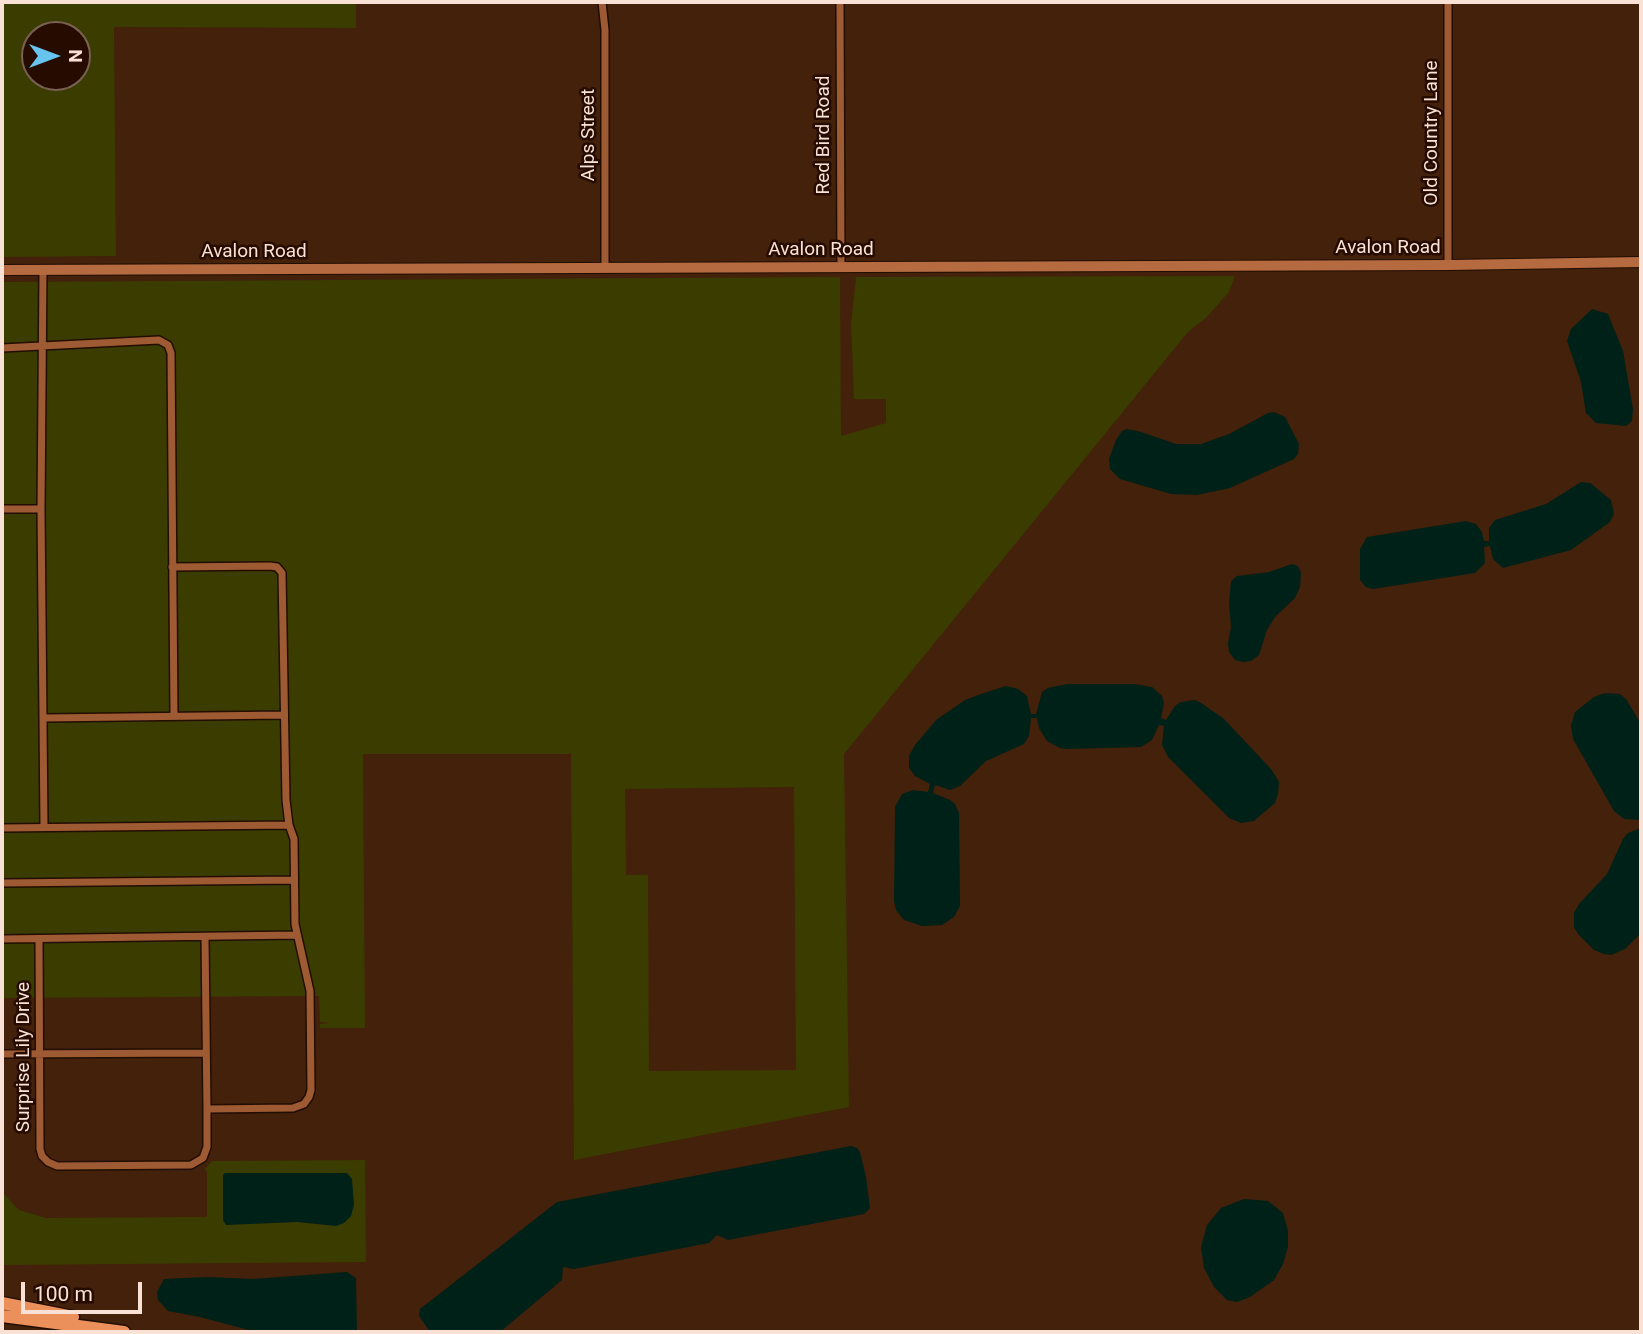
<!DOCTYPE html>
<html>
<head>
<meta charset="utf-8">
<style>
  body { margin:0 }
  #map { position:relative; width:1643px; height:1334px; overflow:hidden; background:#43210b; font-family:Roboto,sans-serif }
  canvas { display:block }
  .frame { position:absolute; inset:0; border:4px solid #f9e2d5; pointer-events:none }
  .north { position:absolute; left:21px; top:21px; width:70px; height:70px; box-sizing:border-box; background:#250b00; border:2px solid #7a6155; border-radius:50%; rotate:90deg; font-size:19px; font-weight:700; line-height:28px; text-align:center; color:#f9e2d5 }
  .north::after { content:''; display:block; margin:auto; width:24px; height:32px; background:#67c4ef; clip-path:polygon(50% 0,100% 100%,50% 72%,0 100%) }
  .scale { position:absolute; left:21px; top:1282px; width:121px; height:32px; box-sizing:border-box; border:4px solid #f9e2d5; border-top:0; padding-left:9px; font-size:21px; line-height:24px; white-space:nowrap; color:#f9e2d5; -webkit-text-stroke:5px #250b00; paint-order:stroke }
</style>
</head>
<body>
<div id="map">
<canvas width="1643" height="1334"></canvas>
<div class="frame"></div>
<div class="north">N</div>
<div class="scale">100 m</div>
</div>
<script>
const ctx = document.querySelector('canvas').getContext('2d');
ctx.lineJoin = 'round';
function fillPath(path, color) { ctx.fillStyle = color; ctx.fill(path, 'evenodd'); }
const toPath = rows => new Path2D(rows.map(r => 'M' + r).join(''));
function trace(path, color, width, dash) { ctx.strokeStyle = color; ctx.lineWidth = width; ctx.lineCap = dash ? 'butt' : 'round'; ctx.setLineDash(dash || []); ctx.stroke(path); }
function label(font, color, halo, rows, align = 'center') {
  ctx.font = font + ' Roboto,sans-serif'; ctx.lineWidth = 5; ctx.setLineDash([]); ctx.textBaseline = 'middle'; ctx.strokeStyle = halo; ctx.fillStyle = color; for (const [text, x, y, turn = 0] of rows) {
    ctx.save(); ctx.translate(x, y); ctx.rotate((+turn || 0) * Math.PI / 180); ctx.textAlign = isNaN(turn) ? turn : align; if (halo) ctx.strokeText(text, 0, 0); ctx.fillText(text, 0, 0); ctx.restore();
  }
}
const green = toPath([
  [2,2,356,2,356,28,114,27,116,256,2,257],
  [77,35,77,77,35,77,35,35],
  [1235,276,1229,292,1207,317,1188,332,844,754,849,1107,574,1160,571,754,363,754,365,1028,320,1028,320,1024,329,1023,320,1022,319,996,2,998,2,282,840,277,841,436,886,423,886,399,854,399,851,324,856,277],
  [794,787,796,1070,649,1071,648,875,626,875,625,789],
  [365,1160,366,1262,2,1265,2,1192,19,1210,46,1218,207,1217,207,1172,205,1169,212,1161]
]);
const water = toPath([
  [1592,309,1608,314,1623,351,1633,409,1632,421,1626,426,1596,423,1586,413,1581,382,1567,341,1571,329],
  [1274,412,1285,417,1299,444,1298,454,1294,459,1230,488,1197,495,1171,494,1120,479,1110,469,1109,459,1116,440,1122,431,1127,429,1141,432,1176,444,1201,444,1229,434,1268,413],
  [1581,482,1590,483,1611,500,1614,514,1610,522,1571,550,1503,568,1493,559,1490,546,1484,547,1485,563,1475,573,1373,589,1366,587,1360,580,1360,549,1367,537,1466,521,1476,524,1482,532,1484,541,1489,541,1489,528,1495,520,1546,504],
  [1292,564,1298,566,1301,573,1300,587,1295,598,1275,617,1267,630,1259,655,1251,661,1243,662,1235,660,1229,652,1228,643,1231,627,1229,603,1231,581,1237,576,1269,572],
  [1067,684,1134,684,1152,687,1162,696,1164,703,1161,718,1166,720,1175,706,1181,702,1195,700,1201,703,1224,719,1271,769,1279,782,1278,794,1275,803,1254,821,1241,823,1229,818,1168,757,1162,745,1164,726,1159,725,1152,740,1141,747,1067,749,1060,748,1047,741,1039,728,1037,718,1031,718,1029,736,1024,744,986,761,960,786,950,790,935,785,933,793,950,800,955,804,959,813,960,906,954,917,942,925,922,926,904,920,896,910,894,901,895,807,902,794,913,790,928,792,930,784,915,776,909,768,909,756,915,745,936,720,965,700,981,694,1006,686,1018,689,1027,696,1031,714,1036,714,1042,692,1048,688],
  [1605,693,1620,694,1626,699,1641,724,1641,820,1624,819,1614,811,1573,739,1571,726,1575,712,1594,697],
  [1641,828,1641,933,1625,949,1611,955,1604,954,1594,950,1578,934,1574,927,1574,913,1579,904,1607,874,1623,839,1628,833],
  [851,1146,857,1148,860,1152,866,1177,870,1208,864,1214,728,1240,717,1235,709,1243,574,1269,563,1267,562,1280,500,1332,430,1332,419,1316,420,1309,557,1202],
  [225,1173,347,1173,352,1179,354,1205,351,1216,344,1223,336,1226,297,1222,226,1225,223,1220,223,1175],
  [1244,1199,1268,1201,1283,1213,1288,1231,1288,1247,1283,1264,1274,1280,1250,1297,1237,1302,1227,1300,1214,1287,1204,1268,1201,1247,1207,1225,1221,1208],
  [347,1272,356,1278,357,1332,256,1332,200,1317,168,1311,158,1300,157,1292,164,1279,207,1277,253,1279]
]);
const minor = toPath([
  [602,2,605,30,605,268],
  [840,2,841,267],
  [1448,265,1448,2],
  [43,269,41,509,44,827],
  [2,348,159,340,168,345,171,353,174,715],
  [2,509,41,509],
  [44,718,283,715],
  [2,828,289,825],
  [2,883,294,880],
  [205,937,207,1109],
  [2,939,297,935],
  [39,939,40,1149,42,1156,48,1162,57,1166,191,1165,203,1158,207,1147,207,1109,293,1108,304,1104,309,1097,311,1090,310,991,295,924,294,839,289,825,286,800,282,573,277,567,270,566,172,567],
  [2,1054,206,1053]
]);
const secondary = toPath([
  [2,270,1448,265,1641,262]
]);
const motorway = toPath([
  [2,1303,73,1317],
  [2,1316,124,1332]
]);
const streetNames = [
  ["Old Country Lane",1432,133,-90],
  ["Alps Street",589,135,-90],
  ["Red Bird Road",824,135,-90],
  ["Avalon Road",1388,248],
  ["Avalon Road",821,250],
  ["Avalon Road",254,252],
  ["Surprise Lily Drive",24,1057,-90]
];
fillPath(green, '#3b3c00');
fillPath(water, '#002117');
trace(minor, '#220d03', 10);
trace(secondary, '#220d03', 12);
trace(motorway, '#220d03', 15);
trace(minor, '#9e5b33', 7);
trace(secondary, '#b56b3f', 10);
trace(motorway, '#eb905a', 12);
label('19px', '#f9e2d5', '#250b00', streetNames);
</script>
</body>
</html>
